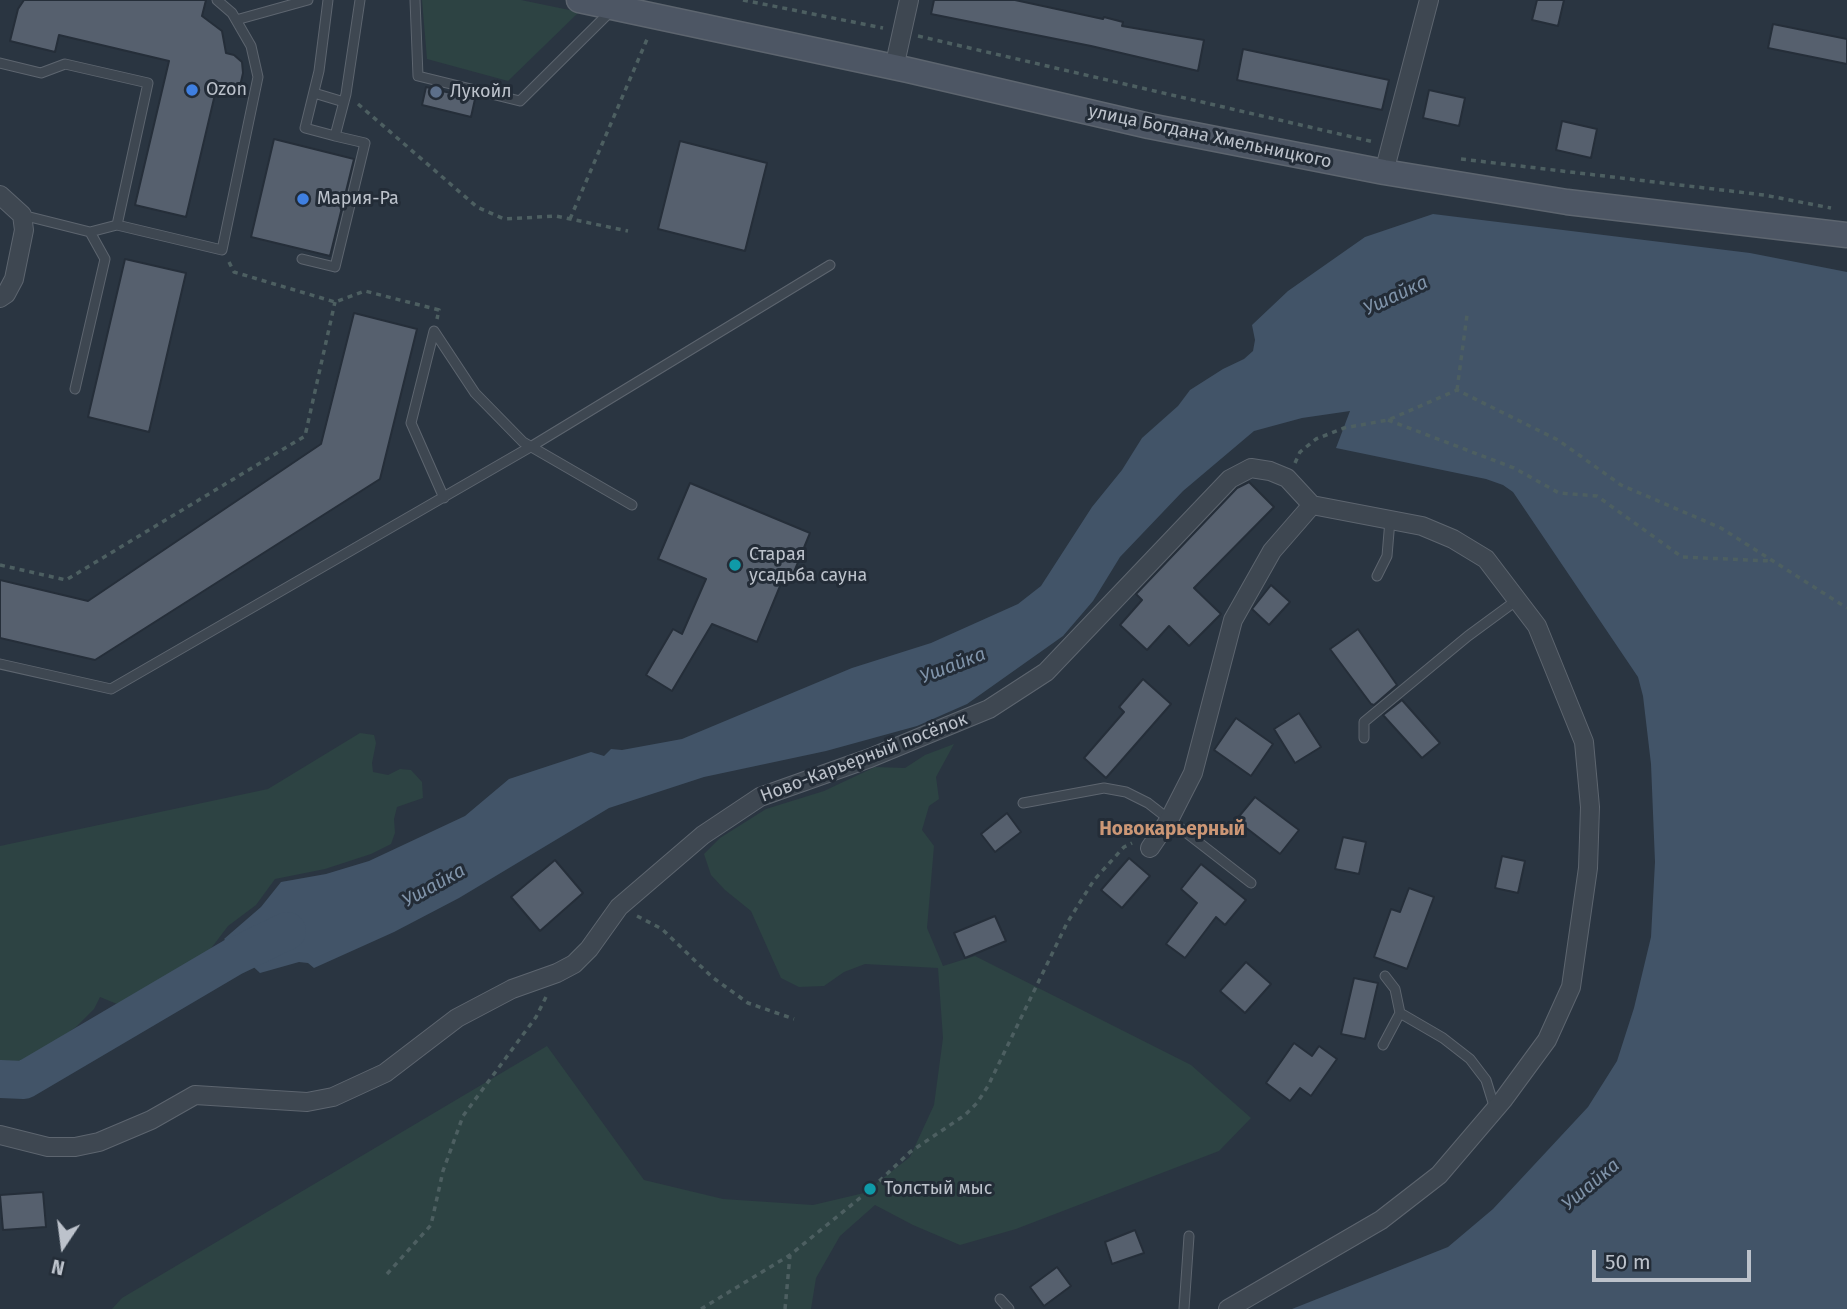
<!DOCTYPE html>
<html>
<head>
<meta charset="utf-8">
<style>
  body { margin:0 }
  #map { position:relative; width:1847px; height:1309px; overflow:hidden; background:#2a3541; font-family:"Fira Sans",sans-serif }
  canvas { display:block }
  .north { position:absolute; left:28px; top:1211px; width:70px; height:70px; -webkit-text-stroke:5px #232c37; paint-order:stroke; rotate:193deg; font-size:19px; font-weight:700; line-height:28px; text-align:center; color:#bcc2cb }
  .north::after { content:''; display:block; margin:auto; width:24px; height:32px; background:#bcc2cb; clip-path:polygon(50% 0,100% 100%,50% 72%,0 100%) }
  .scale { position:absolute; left:1592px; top:1250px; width:159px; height:32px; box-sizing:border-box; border:4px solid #bcc2cb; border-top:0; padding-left:9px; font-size:21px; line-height:24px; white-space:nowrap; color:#bcc2cb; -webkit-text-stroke:5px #232c37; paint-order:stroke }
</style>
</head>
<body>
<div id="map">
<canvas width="1847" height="1309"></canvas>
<div class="north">N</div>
<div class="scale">50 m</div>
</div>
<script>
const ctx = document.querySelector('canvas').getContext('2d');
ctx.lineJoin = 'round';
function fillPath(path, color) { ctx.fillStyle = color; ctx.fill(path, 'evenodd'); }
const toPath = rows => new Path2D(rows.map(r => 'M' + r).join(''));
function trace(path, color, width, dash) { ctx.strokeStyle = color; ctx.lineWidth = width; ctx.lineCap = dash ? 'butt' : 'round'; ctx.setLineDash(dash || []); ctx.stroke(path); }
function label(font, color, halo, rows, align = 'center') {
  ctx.font = font + ' "Fira Sans",sans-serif'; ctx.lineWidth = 6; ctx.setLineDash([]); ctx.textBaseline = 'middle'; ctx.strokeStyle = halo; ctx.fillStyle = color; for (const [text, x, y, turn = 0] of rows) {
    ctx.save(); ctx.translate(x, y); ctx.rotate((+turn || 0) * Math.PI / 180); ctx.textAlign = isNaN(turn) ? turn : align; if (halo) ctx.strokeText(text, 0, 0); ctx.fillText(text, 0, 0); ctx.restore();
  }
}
const green = toPath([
  [422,0,521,0,579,12,508,81,427,59],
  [360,733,374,735,376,743,372,763,373,772,388,775,400,769,411,770,422,782,423,798,397,807,394,819,395,833,391,844,371,854,325,869,275,879,256,905,228,926,200,963,133,999,117,1004,100,997,94,1009,76,1027,20,1067,0,1069,0,846,268,789],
  [954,744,936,777,939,799,929,806,922,830,934,846,927,928,943,966,975,956,1191,1065,1251,1118,1219,1151,1016,1229,960,1245,913,1225,875,1205,840,1236,816,1278,811,1309,112,1309,122,1298,547,1046,644,1180,723,1199,813,1205,864,1193,910,1157,934,1105,943,1038,938,968,865,964,844,972,824,986,799,987,781,978,751,911,725,890,711,875,704,854,720,838,766,809,824,791,875,767,905,768,925,755]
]);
const water = toPath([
  [1433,214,1750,253,1847,272,1847,1309,1292,1309,1448,1247,1493,1209,1588,1107,1617,1061,1634,1008,1651,937,1655,862,1651,764,1643,696,1638,677,1513,492,1503,485,1486,479,1336,448,1350,411,1302,418,1254,431,1183,491,1120,557,1093,601,1063,636,967,704,917,726,826,751,704,777,609,808,459,898,394,932,314,968,308,963,299,962,260,973,224,939,261,907,281,882,326,874,369,861,465,816,509,779,591,752,604,756,611,749,622,750,682,739,852,668,931,643,1018,604,1041,586,1092,507,1122,470,1142,438,1178,406,1190,390,1223,369,1244,359,1253,351,1255,340,1252,325,1288,291,1365,237]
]);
const river = toPath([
  [0,1079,24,1080,233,957,287,931]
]);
const building = toPath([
  [24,0,206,0,202,16,222,31,226,53,234,55,242,62,243,73,238,95,216,90,186,217,135,205,169,61,59,35,55,52,10,41,18,9,24,0],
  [934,0,1015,0,1103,19,1104,17,1123,22,1122,26,1204,40,1198,71,1091,46,931,14,934,0],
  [1537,0,1564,0,1558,26,1532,20,1537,0],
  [1773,24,1847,39,1847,64,1768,48,1773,24],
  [1243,49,1389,80,1382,110,1237,80,1243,49],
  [426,87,475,99,471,117,422,105,426,87],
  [1429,90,1465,98,1459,126,1423,118,1429,90],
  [1562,121,1597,129,1591,158,1556,150,1562,121],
  [274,139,354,159,330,256,251,237,274,139],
  [680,141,767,163,745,251,658,229,680,141],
  [125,259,186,273,149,432,88,417,125,259],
  [354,313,417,329,380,479,95,660,0,638,0,580,88,601,321,444,354,313],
  [1249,482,1274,507,1194,588,1221,614,1189,646,1169,626,1147,650,1120,625,1142,600,1136,594,1237,488,1249,482],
  [690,483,810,533,792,577,785,574,757,642,712,624,672,691,646,675,673,629,682,634,706,579,658,559,690,483],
  [1271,585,1290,602,1269,625,1252,609,1271,585],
  [1358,629,1397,685,1374,705,1371,704,1330,649,1358,629],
  [1143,679,1171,704,1106,778,1084,758,1124,712,1119,707,1143,679],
  [1402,700,1440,743,1422,758,1383,715,1402,700],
  [1299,713,1321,747,1295,763,1274,729,1299,713],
  [1236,718,1273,744,1251,776,1214,750,1236,718],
  [1255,797,1299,830,1280,854,1236,820,1255,797],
  [1007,813,1021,832,995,852,981,834,1007,813],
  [1343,837,1366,842,1359,874,1335,869,1343,837],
  [1502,856,1525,861,1518,893,1495,888,1502,856],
  [1129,858,1150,876,1122,908,1101,890,1129,858],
  [555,860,583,893,540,931,511,897,555,860],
  [1201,864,1246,900,1225,925,1216,917,1185,958,1166,944,1197,903,1181,889,1201,864],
  [1409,888,1434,897,1407,969,1374,957,1391,909,1400,912,1409,888],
  [995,916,1006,941,965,958,954,933,995,916],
  [1246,962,1271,984,1245,1013,1220,991,1246,962],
  [1354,978,1378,983,1365,1039,1341,1034,1354,978],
  [1294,1043,1312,1056,1319,1046,1337,1059,1311,1096,1300,1088,1290,1101,1266,1083,1294,1043],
  [43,1192,46,1227,3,1230,0,1195,43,1192],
  [1135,1230,1144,1253,1112,1264,1105,1242,1135,1230],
  [1057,1267,1071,1286,1044,1306,1030,1287,1057,1267]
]);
const path = toPath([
  [743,0,883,28],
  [918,36,1374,142],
  [358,104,477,207,504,219,556,216,628,231],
  [1461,159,1764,195,1831,208],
  [570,219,648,37],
  [229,262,234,272,335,302,365,291,439,310,437,319],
  [1457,390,1467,315],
  [1388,420,1514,468,1559,493,1597,496,1682,557,1771,561],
  [1295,463,1300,452,1316,439,1344,428,1388,420,1457,390,1558,440,1621,485,1721,528,1847,608],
  [0,565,66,580,305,436,335,302],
  [637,916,662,929,712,977,748,1003,794,1019],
  [387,1274,431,1225,443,1171,463,1116,536,1017,546,997],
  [701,1309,790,1255,871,1189,910,1152,965,1115,977,1103,988,1086,1067,923,1094,880,1124,847,1132,843],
  [785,1309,790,1255]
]);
const lane = toPath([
  [328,0,319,71,305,128,335,136,346,94,360,0],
  [415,0,418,76,520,101,612,10],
  [236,20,308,0],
  [0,63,41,73,65,64,148,83,117,225,222,250,258,77,251,46,232,13,217,0],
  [314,93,344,102],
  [22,215,90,232,117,225],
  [302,259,335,267,365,143,335,136],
  [75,389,105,259,90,232],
  [444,498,411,423,434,331,475,393,523,442,632,505],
  [1377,576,1387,556,1390,520],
  [0,664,111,689,532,446,830,265],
  [1364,738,1364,722,1468,636,1517,600],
  [1023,803,1104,788,1126,792,1148,803,1251,883],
  [1400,1013,1443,1038,1470,1059,1486,1080,1495,1109],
  [1383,1045,1400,1013,1395,989,1385,976],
  [1000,1299,1009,1309],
  [1184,1309,1189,1236]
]);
const street = toPath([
  [894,68,909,0],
  [1384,172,1429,0],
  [0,195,22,215,24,230,14,279,6,294,0,298],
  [1150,848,1169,820,1193,773,1233,620,1272,551,1312,505,1422,526,1453,539,1486,559,1537,626,1584,742,1590,807,1588,868,1571,987,1547,1040,1503,1100,1439,1175,1381,1220,1228,1309],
  [0,1135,48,1147,75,1147,99,1142,151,1120,195,1095,307,1102,333,1097,385,1073,457,1018,512,989,557,973,574,964,589,949,619,907,703,835,760,797,870,758,989,709,1046,672,1230,479,1251,468,1270,471,1287,478,1312,505]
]);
const secondary = toPath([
  [579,0,908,70,1149,126,1384,172,1567,202,1847,235]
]);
const markers = [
  [192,90,7,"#3f7fe0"],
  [436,92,7,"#5c6f8a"],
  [303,199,7,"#3f7fe0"],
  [735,565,7,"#0f9aa8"],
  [870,1189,7,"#0f9aa8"]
];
const poiNames = [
  ["Ozon",206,90],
  ["Лукойл",450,92],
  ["Мария-Ра",317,199],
  ["Старая",749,555],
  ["усадьба сауна",749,576],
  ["Толстый мыс",884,1189]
];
const streetNames = [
  ["улица Богдана Хмельницкого",1210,137,12],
  ["Ново-Карьерный посёлок",864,758,-21]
];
const waterNames = [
  ["Ушайка",1396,296,-25],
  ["Ушайка",953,666,-21],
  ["Ушайка",434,886,-29],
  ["Ушайка",1591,1185,-40]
];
const neighbourhoodNames = [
  ["Новокарьерный",1172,830]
];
fillPath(green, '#2d4343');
fillPath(water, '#425468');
trace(river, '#425468', 38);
fillPath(building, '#56606e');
trace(building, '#252e39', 2);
trace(lane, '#5d656f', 11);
trace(street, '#5d656f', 20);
trace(secondary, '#5d656f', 27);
trace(path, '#4d5f61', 3.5, [5, 5]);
trace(lane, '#3e4751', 9);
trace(street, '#3e4751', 18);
trace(secondary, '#4d5664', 24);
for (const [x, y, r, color] of markers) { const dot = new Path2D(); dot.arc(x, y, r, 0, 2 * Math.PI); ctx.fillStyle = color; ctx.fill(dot); trace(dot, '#232c37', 2.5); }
label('18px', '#bcc2cb', '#232c37', poiNames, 'left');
label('18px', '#bcc2cb', '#232c37', streetNames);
label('italic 19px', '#8094aa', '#232c37', waterNames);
label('bold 19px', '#cc9776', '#232c37', neighbourhoodNames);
</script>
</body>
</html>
